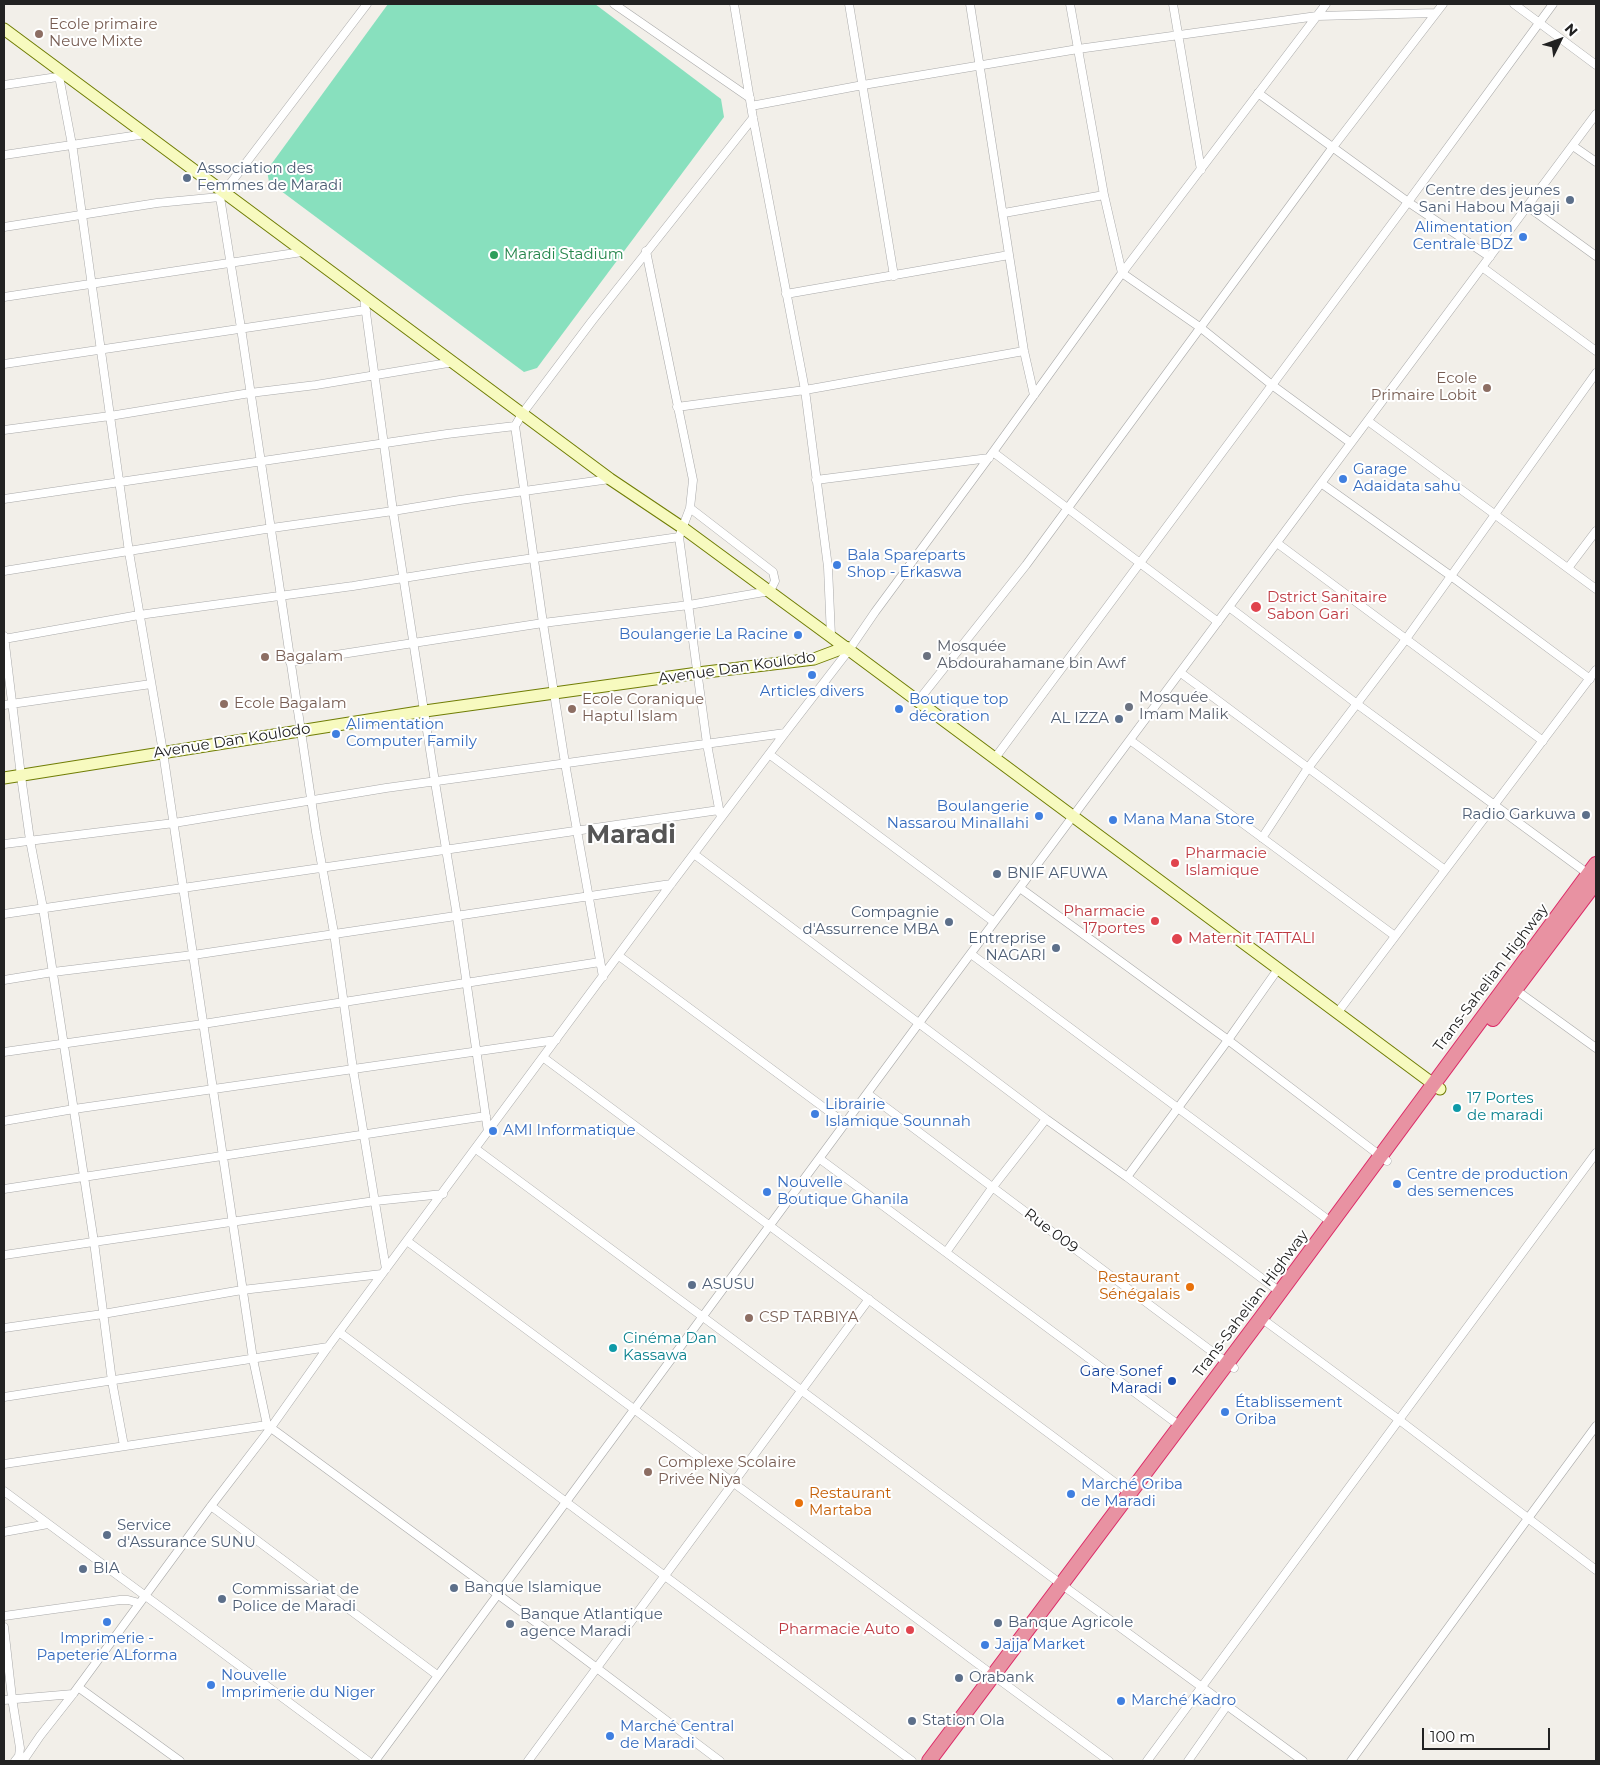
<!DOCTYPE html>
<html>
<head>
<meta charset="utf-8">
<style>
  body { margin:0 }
  #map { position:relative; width:1600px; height:1765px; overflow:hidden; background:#f2efe9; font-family:Montserrat,sans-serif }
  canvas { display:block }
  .frame { position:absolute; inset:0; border:5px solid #222; pointer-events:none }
  .north { position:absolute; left:1535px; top:15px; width:50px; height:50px; -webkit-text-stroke:4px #fff; paint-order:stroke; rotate:48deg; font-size:14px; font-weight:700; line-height:20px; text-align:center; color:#222 }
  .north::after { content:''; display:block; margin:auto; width:18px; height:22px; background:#222; clip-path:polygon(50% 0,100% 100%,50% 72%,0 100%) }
  .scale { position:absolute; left:1422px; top:1728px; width:128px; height:22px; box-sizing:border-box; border:2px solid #222; border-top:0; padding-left:6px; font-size:15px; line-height:18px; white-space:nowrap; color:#222; -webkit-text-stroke:4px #fff; paint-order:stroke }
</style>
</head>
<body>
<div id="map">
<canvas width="1600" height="1765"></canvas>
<div class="frame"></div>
<div class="north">N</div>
<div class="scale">100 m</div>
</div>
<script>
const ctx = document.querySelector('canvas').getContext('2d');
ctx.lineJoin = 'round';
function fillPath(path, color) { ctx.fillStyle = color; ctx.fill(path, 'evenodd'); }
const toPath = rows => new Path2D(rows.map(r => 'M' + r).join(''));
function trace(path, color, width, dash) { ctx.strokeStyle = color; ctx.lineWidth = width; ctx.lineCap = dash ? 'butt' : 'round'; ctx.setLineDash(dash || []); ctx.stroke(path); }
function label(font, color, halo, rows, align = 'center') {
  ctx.font = font + ' Montserrat,sans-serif'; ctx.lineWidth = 4; ctx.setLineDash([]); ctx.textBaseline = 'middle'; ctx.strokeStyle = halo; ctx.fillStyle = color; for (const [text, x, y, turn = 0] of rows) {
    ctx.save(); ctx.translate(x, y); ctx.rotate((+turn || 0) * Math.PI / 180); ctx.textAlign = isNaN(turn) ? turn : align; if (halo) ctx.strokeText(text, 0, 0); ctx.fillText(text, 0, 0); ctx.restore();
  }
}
const pitch = toPath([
  [388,4,595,4,721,99,724,117,537,368,524,372,269,182,267,170]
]);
const street = toPath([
  [614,4,750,98],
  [734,4,753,118,805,390,828,567,831,636],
  [849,4,894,276],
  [970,4,1024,351,1034,395],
  [1070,4,1104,195,1122,273,1201,328,1272,385,1351,443],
  [1173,4,1201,170],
  [1514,4,1596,65],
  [59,76,73,150,129,552,163,752,253,1359,267,1425],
  [4,85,64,76],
  [1258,93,1408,202,1490,257],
  [751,106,863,85,1078,49,1317,16,1436,13],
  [1573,146,1596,162],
  [4,155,146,134],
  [220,197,241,328,316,832,334,933,353,1069,386,1269],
  [1527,206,1596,256],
  [1004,213,1104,195],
  [4,227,157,203,220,197,367,4],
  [1482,267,1596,351],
  [786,294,1009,255],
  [4,297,302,252],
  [364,298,393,511,435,782,457,916,488,1132],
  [4,364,366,310],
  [677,407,805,390,1024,351],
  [1368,421,1596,589],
  [4,430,110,416,250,393,316,385,454,362],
  [993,452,1218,622],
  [816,480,989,458],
  [1321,483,1451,576,1590,679],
  [4,499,447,434,515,426],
  [679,537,707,744,720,814],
  [1277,543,1543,741],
  [1568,568,1596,531],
  [4,571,272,528,393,511,460,500,610,479],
  [1229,607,1357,704,1591,876],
  [4,636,21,776,30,840,43,908,94,1242,112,1381,124,1446],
  [4,639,139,615,353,586,479,566,679,537,690,508,693,480,646,251],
  [290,662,543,623,689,605,770,591,775,581,773,572,690,508],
  [1181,673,1445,870],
  [918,701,1026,565,1333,147,1443,4],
  [4,705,151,684],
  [1130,740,1395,936],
  [769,754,994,922],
  [995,758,1408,202,1553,4],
  [1262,838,1308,768,1406,639,1596,373],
  [4,844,174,823,386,788,785,733],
  [694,854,1046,1119,1127,1177,1280,1292],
  [1020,888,1228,1040,1387,1161],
  [4,914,719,810],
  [971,954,1331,1222],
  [619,956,846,1124],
  [603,977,565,763,543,623,515,426,522,414,592,321,753,118],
  [4,980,53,972,193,955,671,884],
  [1513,988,1596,1048],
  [1338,1012,1596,670],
  [4,1052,203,1024,600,962],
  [544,1058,1129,1493],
  [868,1094,1234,1368],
  [4,1121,74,1109,556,1040],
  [476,1149,703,1317,1069,1590,1303,1761],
  [820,1159,1180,1426],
  [1127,1177,1228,1040,1278,969],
  [4,1189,486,1116],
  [407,1241,1109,1761],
  [947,1251,992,1188,1046,1119],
  [4,1255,375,1201,443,1194],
  [1261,1318,1398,1419,1596,1570],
  [4,1328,103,1314,242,1290,382,1274],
  [339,1332,912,1761],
  [4,1397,328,1347],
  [4,1464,267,1425,545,1629,720,1761],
  [4,1491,368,1761],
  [211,1506,437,1675],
  [4,1532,48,1524],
  [4,1616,120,1600,128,1600,139,1603],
  [4,1627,12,1698,20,1748,19,1756,15,1761],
  [78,1687,180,1761],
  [4,1700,73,1694],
  [23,1761,40,1736,73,1694,211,1506,267,1433,328,1347,671,884,785,733,849,650,875,612,993,452,1122,273,1326,4],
  [375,1761,919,1023,1596,114],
  [528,1761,869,1299],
  [1147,1761,1596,1153],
  [1188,1761,1226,1707],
  [1351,1761,1518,1532,1596,1426]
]);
const secondary = toPath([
  [4,29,610,479,683,528,849,650,1440,1089],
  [4,778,425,711,698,673,814,659,846,647]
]);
const highway = toPath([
  [1493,1019,1596,882],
  [929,1761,1261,1318,1596,864]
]);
const markers = [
  [39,34,5,"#8d6e63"],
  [187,178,5,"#5c6f8a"],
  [1570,200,5,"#5c6f8a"],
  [1523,237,5,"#3f7fe0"],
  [494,255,5,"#2e9e5b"],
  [1487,388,5,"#8d6e63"],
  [1343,479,5,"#3f7fe0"],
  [837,565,5,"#3f7fe0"],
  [1256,607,6,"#e0444e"],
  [798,635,5,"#3f7fe0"],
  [927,656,5,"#6b7280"],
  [265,657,5,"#8d6e63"],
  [812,675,5,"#3f7fe0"],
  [224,704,5,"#8d6e63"],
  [1129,707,5,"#6b7280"],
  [572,709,5,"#8d6e63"],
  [899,709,5,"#3f7fe0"],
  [1119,719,5,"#5c6f8a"],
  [336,734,5,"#3f7fe0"],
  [1586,815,5,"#5c6f8a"],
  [1039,816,5,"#3f7fe0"],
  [1113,820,5,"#3f7fe0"],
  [1175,863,5,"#e0444e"],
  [997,874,5,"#5c6f8a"],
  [1155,921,5,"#e0444e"],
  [949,922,5,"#5c6f8a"],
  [1177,939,6,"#e0444e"],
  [1056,948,5,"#5c6f8a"],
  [1457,1108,5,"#0f9aa8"],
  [815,1114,5,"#3f7fe0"],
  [493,1131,5,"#3f7fe0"],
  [1397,1184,5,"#3f7fe0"],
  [767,1192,5,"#3f7fe0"],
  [692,1285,5,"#5c6f8a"],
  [1190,1287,5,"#e8710a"],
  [749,1318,5,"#8d6e63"],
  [613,1348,5,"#0f9aa8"],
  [1172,1381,5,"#1a4fb4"],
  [1225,1412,5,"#3f7fe0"],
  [648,1472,5,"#8d6e63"],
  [1071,1494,5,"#3f7fe0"],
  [799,1503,5,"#e8710a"],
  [107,1535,5,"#5c6f8a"],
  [83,1569,5,"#5c6f8a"],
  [454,1588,5,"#5c6f8a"],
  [222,1599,5,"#5c6f8a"],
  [107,1622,5,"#3f7fe0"],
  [998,1623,5,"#5c6f8a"],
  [510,1624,5,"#5c6f8a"],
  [910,1630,5,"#e0444e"],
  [985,1645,5,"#3f7fe0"],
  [959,1678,5,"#5c6f8a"],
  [211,1685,5,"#3f7fe0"],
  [1121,1701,5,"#3f7fe0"],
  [912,1721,5,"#5c6f8a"],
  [610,1736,5,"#3f7fe0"]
];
const educationNames = [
  ["Ecole primaire",49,25],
  ["Neuve Mixte",49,42],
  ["Ecole",1477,379,"right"],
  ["Primaire Lobit",1477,396,"right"],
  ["Bagalam",275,657],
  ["Ecole Coranique",582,700],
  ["Haptul Islam",582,717],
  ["Ecole Bagalam",234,704],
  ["CSP TARBIYA",759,1318],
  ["Complexe Scolaire",658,1463],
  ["Privée Niya",658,1480]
];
const serviceNames = [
  ["Association des",197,169],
  ["Femmes de Maradi",197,186],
  ["Centre des jeunes",1560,191,"right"],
  ["Sani Habou Magaji",1560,208,"right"],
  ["AL IZZA",1109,719,"right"],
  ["Radio Garkuwa",1576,815,"right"],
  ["BNIF AFUWA",1007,874],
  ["Compagnie",939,913,"right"],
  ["d'Assurrence MBA",939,930,"right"],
  ["Entreprise",1046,939,"right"],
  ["NAGARI",1046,956,"right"],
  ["ASUSU",702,1285],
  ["Service",117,1526],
  ["d'Assurance SUNU",117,1543],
  ["BIA",93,1569],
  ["Banque Islamique",464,1588],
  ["Commissariat de",232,1590],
  ["Police de Maradi",232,1607],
  ["Banque Atlantique",520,1615],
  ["agence Maradi",520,1632],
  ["Banque Agricole",1008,1623],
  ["Orabank",969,1678],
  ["Station Ola",922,1721]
];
const shopNames = [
  ["Alimentation",1513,228,"right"],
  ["Centrale BDZ",1513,245,"right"],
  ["Garage",1353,470],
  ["Adaidata sahu",1353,487],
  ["Bala Spareparts",847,556],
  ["Shop - Erkaswa",847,573],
  ["Boulangerie La Racine",788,635,"right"],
  ["Articles divers",812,692,"center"],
  ["Boutique top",909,700],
  ["décoration",909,717],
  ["Alimentation",346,725],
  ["Computer Family",346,742],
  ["Boulangerie",1029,807,"right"],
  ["Nassarou Minallahi",1029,824,"right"],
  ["Mana Mana Store",1123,820],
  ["Librairie",825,1105],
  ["Islamique Sounnah",825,1122],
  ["AMI Informatique",503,1131],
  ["Centre de production",1407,1175],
  ["des semences",1407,1192],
  ["Nouvelle",777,1183],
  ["Boutique Ghanila",777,1200],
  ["Établissement",1235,1403],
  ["Oriba",1235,1420],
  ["Marché Oriba",1081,1485],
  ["de Maradi",1081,1502],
  ["Imprimerie -",107,1639,"center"],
  ["Papeterie ALforma",107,1656,"center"],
  ["Jajja Market",995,1645],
  ["Nouvelle",221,1676],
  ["Imprimerie du Niger",221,1693],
  ["Marché Kadro",1131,1701],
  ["Marché Central",620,1727],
  ["de Maradi",620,1744]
];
const leisureNames = [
  ["Maradi Stadium",504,255]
];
const healthNames = [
  ["Dstrict Sanitaire",1267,598],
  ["Sabon Gari",1267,615],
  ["Pharmacie",1185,854],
  ["Islamique",1185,871],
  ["Pharmacie",1145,912,"right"],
  ["17portes",1145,929,"right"],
  ["Maternit TATTALI",1188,939],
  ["Pharmacie Auto",900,1630,"right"]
];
const worshipNames = [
  ["Mosquée",937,647],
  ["Abdourahamane bin Awf",937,664],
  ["Mosquée",1139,698],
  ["Imam Malik",1139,715]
];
const streetNames = [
  ["Avenue Dan Koulodo",737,668,-8],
  ["Avenue Dan Koulodo",232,741,-9],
  ["Trans-Sahelian Highway",1491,978,-53],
  ["Rue 009",1051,1231,37],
  ["Trans-Sahelian Highway",1251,1304,-53]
];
const cultureNames = [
  ["17 Portes",1467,1099],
  ["de maradi",1467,1116],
  ["Cinéma Dan",623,1339],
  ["Kassawa",623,1356]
];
const foodNames = [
  ["Restaurant",1180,1278],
  ["Sénégalais",1180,1295],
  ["Restaurant",809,1494,"left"],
  ["Martaba",809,1511,"left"]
];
const transitNames = [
  ["Gare Sonef",1162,1372],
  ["Maradi",1162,1389]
];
const townNames = [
  ["Maradi",631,836]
];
fillPath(pitch, '#88e0be');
trace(street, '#a9a9a9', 9);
trace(secondary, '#707d05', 13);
trace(highway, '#dc2a67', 16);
trace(street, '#fff', 8);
trace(secondary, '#f7fabf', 11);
trace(highway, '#e892a2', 14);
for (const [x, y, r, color] of markers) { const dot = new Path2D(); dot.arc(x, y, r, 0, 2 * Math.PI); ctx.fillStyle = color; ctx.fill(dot); trace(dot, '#fff', 2); }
label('15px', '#785e54', '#fff', educationNames, 'left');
label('15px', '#4e5e75', '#fff', serviceNames, 'left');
label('15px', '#366cbe', '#fff', shopNames, 'left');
label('15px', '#27864d', '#fff', leisureNames, 'left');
label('15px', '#be3a42', '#fff', healthNames, 'left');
label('15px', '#5b616d', '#fff', worshipNames, 'left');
label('15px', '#222', '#fff', streetNames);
label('15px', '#0d838f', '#fff', cultureNames, 'left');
label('15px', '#c56008', '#fff', foodNames, 'right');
label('15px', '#164399', '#fff', transitNames, 'right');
label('bold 25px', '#555', '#fff', townNames);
</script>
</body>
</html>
